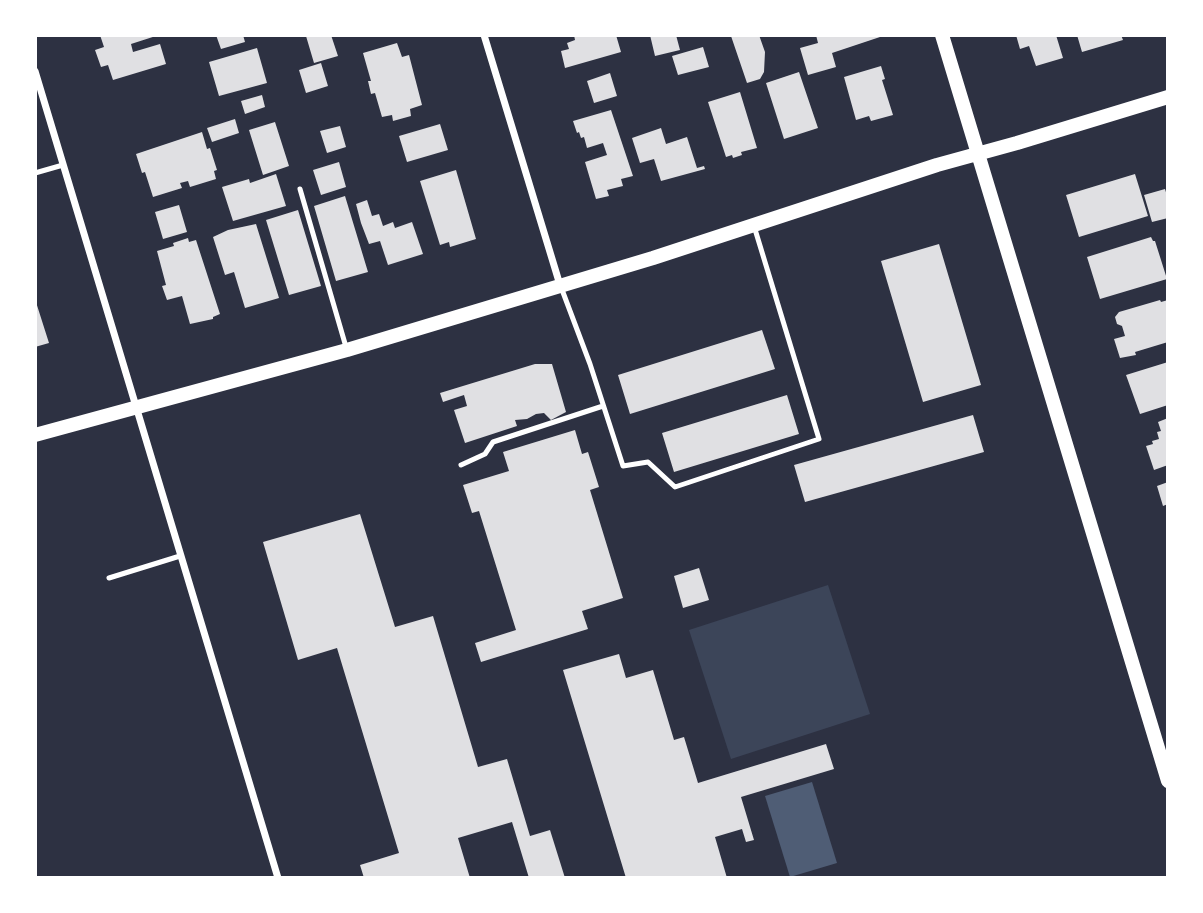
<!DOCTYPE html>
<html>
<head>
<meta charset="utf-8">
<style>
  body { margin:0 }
  #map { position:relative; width:1203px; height:913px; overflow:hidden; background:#2d3142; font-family:"Public Sans",sans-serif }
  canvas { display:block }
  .frame { position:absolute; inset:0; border:37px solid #fff; pointer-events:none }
</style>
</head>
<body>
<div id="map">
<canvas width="1203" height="913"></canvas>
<div class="frame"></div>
</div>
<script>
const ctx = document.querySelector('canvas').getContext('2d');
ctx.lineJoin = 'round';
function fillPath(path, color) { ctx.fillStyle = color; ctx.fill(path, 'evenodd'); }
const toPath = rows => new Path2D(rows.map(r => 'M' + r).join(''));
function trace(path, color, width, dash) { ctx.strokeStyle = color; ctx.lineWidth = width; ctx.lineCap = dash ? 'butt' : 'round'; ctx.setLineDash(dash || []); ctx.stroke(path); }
const green = toPath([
  [828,585,870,714,731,759,689,630]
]);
const water = toPath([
  [812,782,837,863,790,877,765,796]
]);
const building = toPath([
  [100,35,159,35,131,44,133,52,160,44,166,64,113,80,108,65,101,67,95,50,104,47],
  [216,35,243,35,245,42,221,49],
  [310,35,331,35,338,56,314,63,306,36],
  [574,35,616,35,621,52,565,68,561,51,569,49,567,43,575,40],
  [650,35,676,35,680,50,655,56],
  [735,35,759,35,765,52,764,72,760,79,747,83,731,36],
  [816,35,883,35,883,36,832,53,836,67,808,75,800,48,818,43],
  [1016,35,1056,35,1063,58,1036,66,1029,46,1020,49],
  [1077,35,1121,35,1123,40,1082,52],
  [397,43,402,57,409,55,422,105,410,109,411,116,393,121,392,115,382,117,375,93,371,94,368,81,371,81,363,53],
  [703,47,709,67,678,75,672,56],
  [257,48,267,83,219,96,209,62],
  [321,63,328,86,306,93,299,70],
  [881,66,885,79,882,80,893,115,871,121,869,116,856,120,844,77],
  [799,72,818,128,784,139,766,83],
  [610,73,617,96,594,103,587,81],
  [740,92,757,148,741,152,742,155,733,158,732,155,726,157,708,102],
  [262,95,265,107,245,114,241,101],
  [611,110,633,176,621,179,623,186,607,190,609,196,596,199,585,162,607,155,603,143,587,148,584,137,581,138,579,132,577,133,573,121],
  [235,119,239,133,212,142,207,128],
  [275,122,289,166,263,175,249,130],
  [440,124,448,150,407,162,399,136],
  [340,126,346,147,327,153,320,131],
  [661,128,666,144,687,137,697,168,704,166,705,169,661,181,654,159,640,163,632,138],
  [202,132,207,149,210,148,217,170,214,171,216,179,190,187,188,181,180,183,182,188,153,197,145,172,142,173,136,154],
  [339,162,346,187,321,195,313,170],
  [456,170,476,239,450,247,449,242,440,245,420,181],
  [276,174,286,206,233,221,222,187,249,179,250,183],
  [1135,174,1148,216,1079,237,1066,195],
  [1165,189,1168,199,1168,218,1152,222,1144,195],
  [345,196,368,272,336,281,314,206],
  [367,200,372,216,379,214,383,226,393,222,395,228,412,222,423,254,388,265,380,241,369,244,361,223,356,204],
  [179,205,187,232,163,239,155,212],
  [298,210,321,286,289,295,266,220],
  [256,224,279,298,245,308,234,272,225,275,213,237,228,230],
  [1151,237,1153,241,1155,241,1167,279,1100,299,1087,257],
  [188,238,189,242,196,240,220,314,213,317,213,319,190,324,182,296,167,300,162,286,166,285,157,251,174,246,173,243],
  [939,244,981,385,923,402,881,261],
  [35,299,49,343,35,347],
  [1160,300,1161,302,1168,300,1168,342,1135,352,1136,355,1120,358,1114,339,1125,336,1122,326,1117,324,1115,317,1119,312],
  [762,330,775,369,630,414,618,375],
  [1168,362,1168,405,1140,414,1126,375],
  [535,364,552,364,566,412,551,420,544,413,536,414,527,419,515,420,517,426,465,443,454,410,467,406,464,395,443,402,440,393],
  [787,395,799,434,674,472,662,433],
  [973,415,984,452,805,502,794,465],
  [1168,418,1168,465,1154,470,1146,446,1153,444,1152,441,1159,439,1157,432,1161,431,1158,422],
  [575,430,582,454,588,452,599,487,590,490,623,598,582,611,588,629,481,662,475,643,516,630,479,511,472,513,463,485,509,471,503,452],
  [1168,482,1168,504,1163,506,1157,486],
  [360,514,395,627,433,616,478,767,507,759,530,836,550,830,565,878,529,878,512,822,458,838,470,878,364,878,360,865,399,853,337,648,298,660,263,542],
  [699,568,709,600,683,608,674,576],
  [619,654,626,678,653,670,674,740,684,737,698,783,826,744,834,769,741,797,754,840,746,842,742,829,715,837,727,878,626,878,563,670]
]);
const service = toPath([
  [35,173,63,165],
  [300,189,346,347],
  [561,287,590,364,623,466,648,462,675,487,819,439,754,226],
  [461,465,485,454,493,442,603,406],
  [109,578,180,556]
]);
const minor = toPath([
  [484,35,560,285],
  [35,71,278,878]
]);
const secondary = toPath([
  [942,35,1168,781],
  [35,435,347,350,653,258,937,165,1017,143,1168,97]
]);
fillPath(green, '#3c4559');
fillPath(water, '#4f5d75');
fillPath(building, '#e0e0e3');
trace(service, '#fff', 5);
trace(minor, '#fff', 7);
trace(secondary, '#fff', 14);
</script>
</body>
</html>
